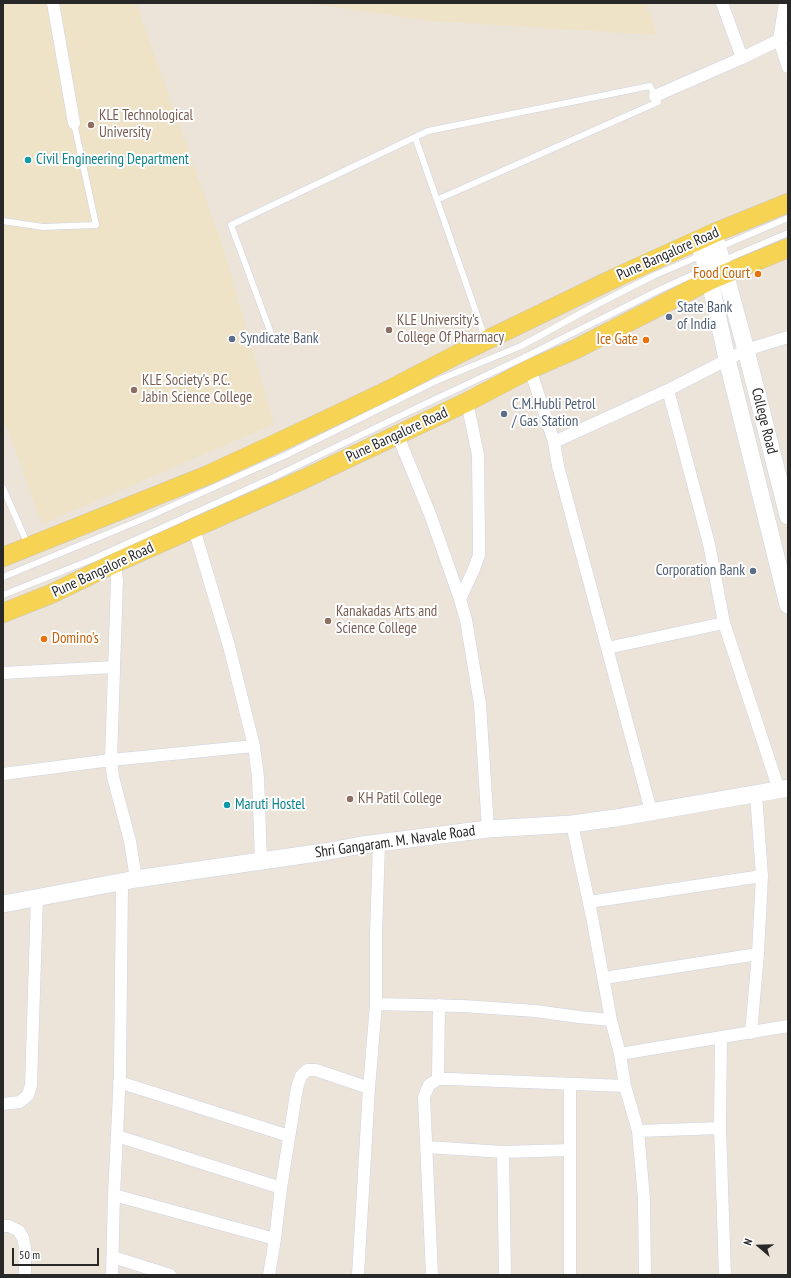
<!DOCTYPE html>
<html>
<head>
<meta charset="utf-8">
<style>
  body { margin:0 }
  #map { position:relative; width:791px; height:1278px; overflow:hidden; background:#ece4d9; font-family:"PT Sans Narrow",sans-serif }
  canvas { display:block }
  .frame { position:absolute; inset:0; border:4px solid #282828; pointer-events:none }
  .north { position:absolute; left:739px; top:1226px; width:40px; height:40px; -webkit-text-stroke:3px #fff; paint-order:stroke; rotate:290deg; font-size:11px; font-weight:700; line-height:16px; text-align:center; color:#282828 }
  .north::after { content:''; display:block; margin:auto; width:14px; height:18px; background:#282828; clip-path:polygon(50% 0,100% 100%,50% 72%,0 100%) }
  .scale { position:absolute; left:12px; top:1248px; width:87px; height:18px; box-sizing:border-box; border:2px solid #282828; border-top:0; padding-left:5px; font-size:12px; line-height:14px; white-space:nowrap; color:#282828; -webkit-text-stroke:3px #fff; paint-order:stroke }
</style>
</head>
<body>
<div id="map">
<canvas width="791" height="1278"></canvas>
<div class="frame"></div>
<div class="north">N</div>
<div class="scale">50 m</div>
</div>
<script>
const ctx = document.querySelector('canvas').getContext('2d');
ctx.lineJoin = 'round';
function fillPath(path, color) { ctx.fillStyle = color; ctx.fill(path, 'evenodd'); }
const toPath = rows => new Path2D(rows.map(r => 'M' + r).join(''));
function trace(path, color, width, dash) { ctx.strokeStyle = color; ctx.lineWidth = width; ctx.lineCap = dash ? 'butt' : 'round'; ctx.setLineDash(dash || []); ctx.stroke(path); }
function label(font, color, halo, rows, align = 'center') {
  ctx.font = font + ' "PT Sans Narrow",sans-serif'; ctx.lineWidth = 4; ctx.setLineDash([]); ctx.textBaseline = 'middle'; ctx.strokeStyle = halo; ctx.fillStyle = color; for (const [text, x, y, turn = 0] of rows) {
    ctx.save(); ctx.translate(x, y); ctx.rotate((+turn || 0) * Math.PI / 180); ctx.textAlign = isNaN(turn) ? turn : align; if (halo) ctx.strokeText(text, 0, 0); ctx.fillText(text, 0, 0); ctx.restore();
  }
}
const education = toPath([
  [3,3,136,3,223,247,274,424,42,524,3,417],
  [305,3,646,3,657,35,432,21]
]);
const lane = toPath([
  [415,137,485,338],
  [3,221,43,227,96,225,74,123],
  [720,247,788,218],
  [722,261,788,233],
  [273,339,231,225,428,131,650,86,658,102,441,198],
  [3,488,28,545],
  [3,577,143,519,286,455,436,381,521,346,596,305,653,276,702,255],
  [3,595,93,559,274,477,425,404,525,357,657,291,705,269]
]);
const street = toPath([
  [53,3,74,123],
  [788,35,779,40,788,67],
  [742,58,779,40,785,3],
  [655,96,742,58,722,3],
  [530,369,554,442,558,466,651,811],
  [668,390,709,544,724,623,779,790],
  [397,434,430,514,460,599,466,620,480,704,488,829],
  [554,442,668,390,746,350,788,337],
  [194,529,229,646,254,746,258,777,261,861],
  [115,563,117,580,111,760,113,777,130,841,136,879],
  [460,599,474,569,479,555,479,541,478,455,467,402],
  [607,648,724,623],
  [3,673,114,667],
  [3,774,111,760,254,746],
  [572,824,592,917,611,1020,620,1054,625,1086,638,1131,644,1199,645,1275],
  [589,902,762,876],
  [604,978,758,954],
  [376,1004,463,1006,535,1011,579,1017,611,1020],
  [751,1033,758,954,762,876,756,794],
  [721,1038,720,1128,725,1275],
  [620,1054,788,1026],
  [438,1079,439,1005],
  [119,1082,289,1136],
  [570,1085,570,1275],
  [3,1104,20,1102,28,1095,31,1085,37,897],
  [638,1131,720,1128],
  [117,1136,281,1188],
  [427,1147,503,1152,570,1150],
  [503,1152,505,1275],
  [114,1195,275,1239],
  [3,1226,9,1226,19,1231,23,1238,25,1248,25,1275],
  [113,1257,170,1275],
  [112,1275,114,1195,120,1073,122,882],
  [269,1275,275,1239,281,1188,297,1088,301,1076,307,1070,316,1070,369,1088],
  [358,1275,369,1088,376,1004,376,934,379,843],
  [432,1275,424,1097,429,1085,438,1079,450,1079,625,1086]
]);
const secondary = toPath([
  [714,233,746,350,788,516],
  [698,241,707,268,727,359,788,605],
  [3,904,136,879,324,852,362,845,488,829,572,824,615,818,788,788]
]);
const primary = toPath([
  [3,557,208,475,286,439,389,390,458,354,617,277,714,233,788,203],
  [3,613,51,594,115,563,304,479,467,402,530,369,576,349,710,280,788,248]
]);
const markers = [
  [91,125,4,"#8d6e63"],
  [28,160,4,"#0f9aa8"],
  [758,274,4,"#e8710a"],
  [669,317,4,"#5c6f8a"],
  [389,330,4,"#8d6e63"],
  [232,339,4,"#5c6f8a"],
  [646,340,4,"#e8710a"],
  [134,390,4,"#8d6e63"],
  [504,414,4,"#5c6f8a"],
  [753,571,4,"#5c6f8a"],
  [328,621,4,"#8d6e63"],
  [44,639,4,"#e8710a"],
  [350,799,4,"#8d6e63"],
  [227,805,4,"#0f9aa8"]
];
const educationNames = [
  ["KLE Technological",99,116],
  ["University",99,133],
  ["KLE University's",397,321],
  ["College Of Pharmacy",397,338],
  ["KLE Society's P.C.",142,381],
  ["Jabin Science College",142,398],
  ["Kanakadas Arts and",336,612],
  ["Science College",336,629],
  ["KH Patil College",358,799]
];
const cultureNames = [
  ["Civil Engineering Department",36,160],
  ["Maruti Hostel",235,805]
];
const streetNames = [
  ["Pune Bangalore Road",668,254,-24],
  ["College Road",764,421,76],
  ["Pune Bangalore Road",397,435,-25],
  ["Pune Bangalore Road",103,570,-25],
  ["Shri Gangaram. M. Navale Road",395,842,-8]
];
const foodNames = [
  ["Food Court",750,274],
  ["Ice Gate",638,340],
  ["Domino's",52,639,"left"]
];
const serviceNames = [
  ["State Bank",677,308],
  ["of India",677,325],
  ["Syndicate Bank",240,339],
  ["C.M.Hubli Petrol",512,405],
  ["/ Gas Station",512,422],
  ["Corporation Bank",745,571,"right"]
];
fillPath(education, '#eee2c7');
trace(lane, '#ced2e2', 7);
trace(street, '#ced2e2', 13);
trace(secondary, '#ced2e2', 18);
trace(primary, '#c7c7c7', 20);
trace(lane, '#fff', 6);
trace(street, '#fff', 12);
trace(secondary, '#fff', 17);
trace(primary, '#f6d353', 19);
for (const [x, y, r, color] of markers) { const dot = new Path2D(); dot.arc(x, y, r, 0, 2 * Math.PI); ctx.fillStyle = color; ctx.fill(dot); trace(dot, '#fff', 1.5); }
label('15px', '#785e54', '#fff', educationNames, 'left');
label('15px', '#0d838f', '#fff', cultureNames, 'left');
label('15px', '#282828', '#fff', streetNames);
label('15px', '#c56008', '#fff', foodNames, 'right');
label('15px', '#4e5e75', '#fff', serviceNames, 'left');
</script>
</body>
</html>
